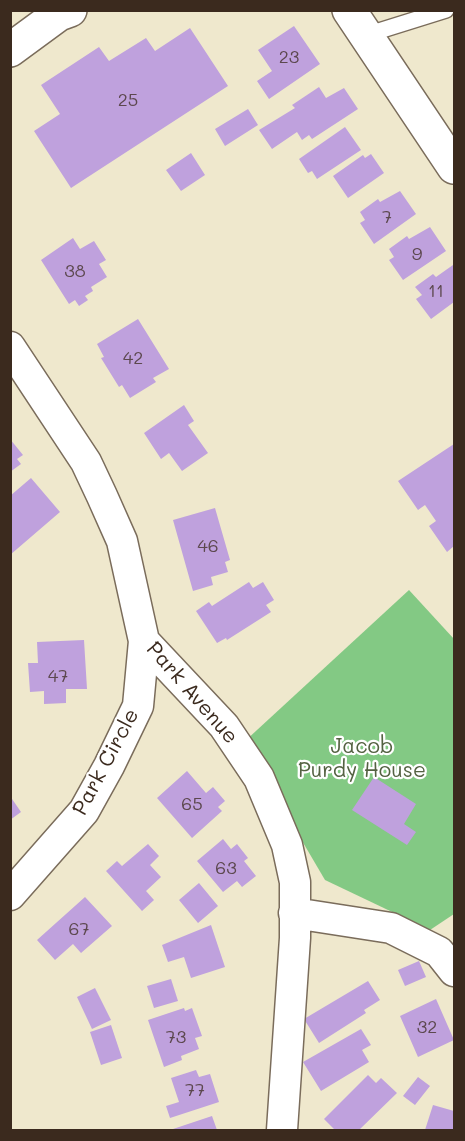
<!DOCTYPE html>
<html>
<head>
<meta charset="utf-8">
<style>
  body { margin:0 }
  #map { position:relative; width:465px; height:1141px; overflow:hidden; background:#efe8cd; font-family:Mali,sans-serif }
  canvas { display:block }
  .frame { position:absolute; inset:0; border:12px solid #3b2a1e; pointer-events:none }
</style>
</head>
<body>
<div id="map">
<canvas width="465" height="1141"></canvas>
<div class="frame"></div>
</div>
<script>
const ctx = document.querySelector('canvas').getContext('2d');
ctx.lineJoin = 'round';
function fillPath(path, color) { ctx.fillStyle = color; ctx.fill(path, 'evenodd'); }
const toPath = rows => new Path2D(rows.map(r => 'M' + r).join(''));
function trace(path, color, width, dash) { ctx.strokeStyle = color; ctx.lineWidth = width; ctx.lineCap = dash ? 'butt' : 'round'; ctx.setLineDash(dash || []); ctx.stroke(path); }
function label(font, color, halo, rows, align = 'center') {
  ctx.font = font + ' Mali,sans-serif'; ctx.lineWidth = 4.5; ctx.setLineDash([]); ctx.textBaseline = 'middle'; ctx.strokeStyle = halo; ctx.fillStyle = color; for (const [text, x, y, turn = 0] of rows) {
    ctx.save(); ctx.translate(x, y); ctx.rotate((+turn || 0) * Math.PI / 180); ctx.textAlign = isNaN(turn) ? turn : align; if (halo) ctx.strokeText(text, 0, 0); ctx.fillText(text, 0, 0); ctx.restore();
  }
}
const green = toPath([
  [409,590,454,639,454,914,430,930,325,880,244,742]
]);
const building = toPath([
  [294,26,320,64,269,99,257,81,272,71,258,50],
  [190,28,228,86,71,188,34,131,60,114,41,85,99,47,109,61,146,38,155,51],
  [319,87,326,98,344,88,358,109,312,139,309,135,302,140,297,132,272,149,259,130,295,108,292,105],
  [248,109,258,125,225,146,215,129],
  [345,127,361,150,317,179,312,171,308,173,299,159],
  [191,153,205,175,181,191,166,170],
  [371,154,384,173,348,198,333,176,363,155,365,158],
  [400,191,416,214,374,244,360,223,365,220,360,212,378,199,380,202],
  [430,227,446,251,403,280,389,260,394,257,389,249,407,236,409,239],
  [73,238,80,249,94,241,106,260,99,264,107,277,91,287,93,291,85,296,88,300,79,306,75,300,69,304,41,260],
  [453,265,454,302,431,319,416,299,422,295,415,287,433,274,436,277],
  [138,319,169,369,153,378,156,382,130,398,122,385,119,387,101,358,104,357,97,344],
  [184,405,194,421,188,425,208,453,182,471,169,453,161,459,144,433],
  [10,439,23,455,17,459,21,464,10,472],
  [454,444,454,546,447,552,429,526,436,521,425,505,418,510,398,481],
  [31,478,60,512,10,555,10,496],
  [215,508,230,560,225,562,228,572,211,577,213,585,193,591,173,520],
  [249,582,253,588,263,582,274,600,266,605,271,612,227,640,226,638,217,643,196,611,209,602,212,606],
  [84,640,87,689,66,689,66,703,44,704,44,691,30,692,28,663,38,663,37,642],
  [187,771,206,793,213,787,225,801,218,807,222,811,192,838,157,798],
  [374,777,416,804,404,824,416,832,407,845,352,810],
  [10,796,21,812,10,820],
  [223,839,231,849,237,844,248,858,244,861,256,876,242,887,237,881,223,892,197,861],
  [148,844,159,856,150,865,161,877,146,891,154,900,142,911,106,871,117,861,122,866],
  [199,883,218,906,198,923,179,900],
  [85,897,112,926,81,953,73,944,55,960,37,940],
  [211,925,225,967,191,978,184,957,168,962,162,945],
  [419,961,426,977,405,986,398,970],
  [171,979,178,1001,154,1008,147,986],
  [368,981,380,1000,364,1010,366,1013,319,1043,304,1019],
  [95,988,111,1020,92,1029,77,997],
  [436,999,454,1040,418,1057,400,1016],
  [184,1008,185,1011,192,1008,202,1036,195,1038,199,1049,181,1056,182,1060,164,1067,148,1020],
  [111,1025,122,1058,101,1065,90,1032],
  [361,1029,371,1045,362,1050,369,1062,321,1091,303,1062],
  [196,1070,199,1077,210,1074,219,1102,170,1118,166,1106,179,1102,171,1078],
  [368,1075,376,1083,381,1078,397,1093,359,1130,335,1130,324,1119],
  [418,1077,430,1086,415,1105,403,1096],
  [433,1105,454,1111,454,1130,425,1130],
  [212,1116,217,1130,170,1130]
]);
const lane = toPath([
  [366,35,446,10]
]);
const street = toPath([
  [10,347,86,462,102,496,122,541,144,641,224,726,259,778,287,845,295,882,295,938,282,1130],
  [10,895,84,811,109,766,138,706,144,641],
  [294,913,391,928,439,952,454,971]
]);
const secondary = toPath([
  [349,10,454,167],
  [10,50,59,14,70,10]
]);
const numberNames = [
  ["23",289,57],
  ["25",128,100],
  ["7",387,217],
  ["9",417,254],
  ["38",75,271],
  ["11",436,291],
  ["42",133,358],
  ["46",208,546],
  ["47",58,676],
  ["65",192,804],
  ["63",226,868],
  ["67",79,929],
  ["32",427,1027],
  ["73",176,1037],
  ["77",195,1090]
];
const streetNames = [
  ["Park Avenue",192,693,49],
  ["Park Circle",106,762,-62]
];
const parkNames = [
  ["Jacob",362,747],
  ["Purdy House",362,771]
];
fillPath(green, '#83c984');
fillPath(building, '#bfa1dd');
trace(lane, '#7a6c5b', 18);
trace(street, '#7a6c5b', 33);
trace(secondary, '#7a6c5b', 36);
trace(lane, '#fff', 15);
trace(street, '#fff', 30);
trace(secondary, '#fff', 33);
label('18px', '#5c484e', null, numberNames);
label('21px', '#3b2a1e', '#fff', streetNames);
label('21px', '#546242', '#fff', parkNames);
</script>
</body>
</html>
